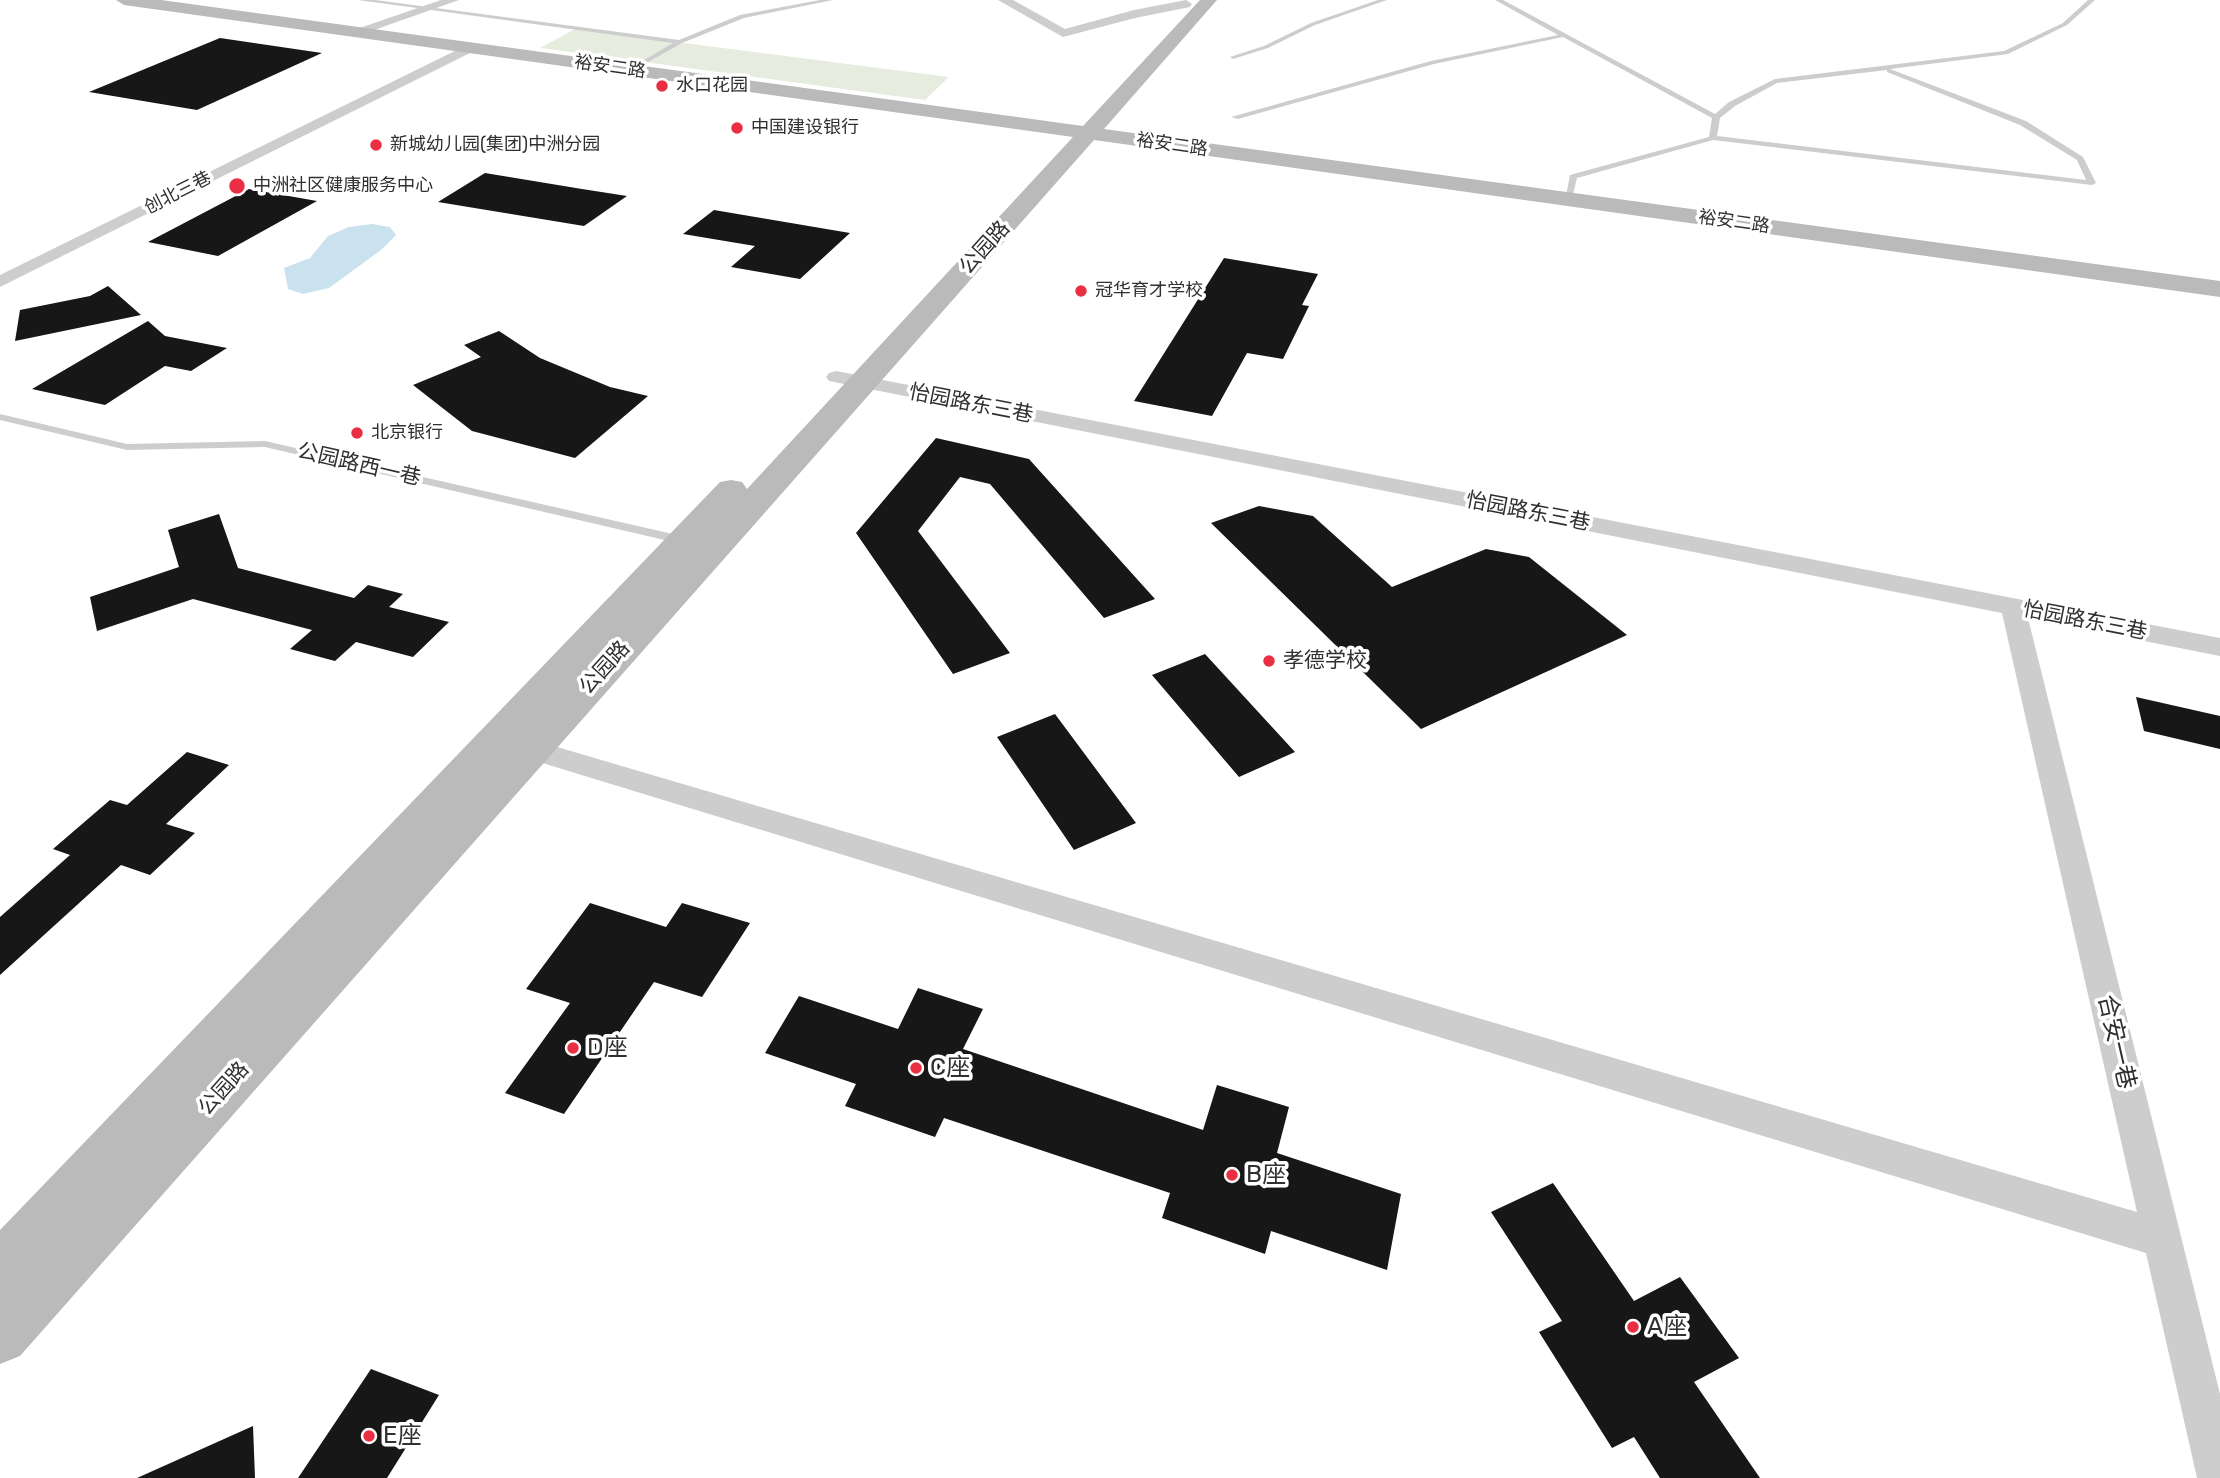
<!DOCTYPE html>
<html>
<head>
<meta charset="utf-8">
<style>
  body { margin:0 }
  canvas { display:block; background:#fff }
</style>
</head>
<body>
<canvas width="2220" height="1478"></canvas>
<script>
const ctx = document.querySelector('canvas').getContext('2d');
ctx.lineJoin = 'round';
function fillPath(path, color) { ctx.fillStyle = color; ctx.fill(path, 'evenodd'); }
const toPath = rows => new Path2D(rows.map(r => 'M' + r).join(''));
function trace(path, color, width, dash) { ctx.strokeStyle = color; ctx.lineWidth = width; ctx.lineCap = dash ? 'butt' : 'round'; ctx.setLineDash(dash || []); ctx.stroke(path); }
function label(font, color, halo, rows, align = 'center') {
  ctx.font = font + ' Rubik,"Noto Sans SC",sans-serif'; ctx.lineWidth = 7; ctx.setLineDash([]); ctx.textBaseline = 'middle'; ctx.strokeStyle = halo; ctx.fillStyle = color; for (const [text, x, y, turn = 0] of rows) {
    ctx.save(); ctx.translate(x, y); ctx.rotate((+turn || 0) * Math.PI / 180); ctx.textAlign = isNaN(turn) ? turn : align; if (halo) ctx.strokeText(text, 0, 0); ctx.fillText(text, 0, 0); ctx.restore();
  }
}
const green = toPath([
  [575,29,949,77,925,100,540,48]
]);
const water = toPath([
  [372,224,390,227,396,235,381,250,329,288,303,294,288,289,284,268,310,258,328,236,349,227]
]);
const building = toPath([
  [220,38,322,53,197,110,89,92],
  [485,173,582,189,627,196,584,226,438,202],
  [249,189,317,201,218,256,148,242],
  [714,210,850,233,800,279,731,267,755,246,683,234],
  [1224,258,1318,274,1302,305,1309,306,1283,359,1247,353,1212,416,1134,401],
  [108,286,141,315,15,341,20,310,90,296],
  [148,321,165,336,227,348,191,371,165,366,105,405,32,389],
  [499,331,540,358,610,387,648,396,575,458,472,431,413,385,481,357,464,345],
  [936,438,1029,459,1155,599,1104,618,990,484,960,477,918,531,1010,653,953,674,856,533],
  [1259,506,1313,516,1392,587,1486,549,1529,557,1627,635,1421,729,1211,523],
  [219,514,238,568,354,598,368,585,403,594,389,607,449,622,413,657,356,642,335,661,290,649,312,630,193,599,97,631,90,597,179,567,168,530],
  [1205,654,1295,752,1239,777,1152,675],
  [2136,697,2220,716,2220,749,2144,731],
  [1055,714,1136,823,1074,850,997,737],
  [187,752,229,765,166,824,195,833,150,875,121,865,0,975,0,917,70,855,53,849,110,800,127,805],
  [590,903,666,927,682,903,750,923,702,997,654,982,564,1114,505,1093,570,1003,526,989],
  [918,988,983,1009,963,1049,1203,1130,1217,1085,1289,1107,1277,1153,1401,1194,1387,1270,1271,1231,1265,1254,1162,1218,1170,1193,944,1118,935,1137,845,1106,856,1084,765,1053,799,996,898,1029],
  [1553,1183,1634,1301,1680,1277,1739,1358,1694,1382,1760,1478,1660,1478,1634,1437,1612,1448,1539,1332,1562,1321,1491,1212],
  [371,1369,439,1395,387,1478,298,1478],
  [253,1426,255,1478,137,1478]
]);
const lane = toPath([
  [358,0,375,0,679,40,740,15,820,0,833,0,744,18,682,43,641,66,639,63,673,43,358,0],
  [1378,0,1387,0,1315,25,1268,48,1233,59,1230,57,1264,46,1311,23,1378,0],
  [1495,0,1503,0,1715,114,1729,102,1775,79,2004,51,2063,23,2088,0,2095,0,2067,25,2008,54,1890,69,2026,121,2083,157,2096,183,2092,185,1713,140,1577,178,1572,199,1565,201,1570,175,1709,137,1712,118,1563,37,1434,64,1238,119,1231,117,1431,61,1558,35,1495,0],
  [1887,70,1887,72,2020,125,2077,160,2086,180,1717,136,1720,118,1735,106,1777,83,1887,70],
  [0,414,127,444,265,441,686,537,692,541,686,545,265,447,127,450,0,420,0,414]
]);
const street = toPath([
  [441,0,459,0,360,35,355,36,348,32,441,0],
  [998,0,1013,0,1065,29,1134,10,1186,0,1192,4,1190,7,1135,18,1063,37,998,0],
  [469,44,476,48,474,51,0,287,0,275,469,44],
  [836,371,2220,638,2220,656,2028,618,2220,1394,2220,1478,2197,1478,2146,1253,503,751,499,744,503,737,513,734,2137,1212,2002,613,829,381,826,377,829,373,836,371]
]);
const secondary = toPath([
  [116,0,161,0,1083,126,1200,0,1217,0,1104,129,2220,281,2220,297,1094,140,20,1356,0,1364,0,1230,720,482,731,480,742,482,747,489,1073,137,124,5,116,0]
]);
const markers = [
  [662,86,7,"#ea2f43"],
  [737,128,7,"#ea2f43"],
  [376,145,7,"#ea2f43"],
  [237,186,9,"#ea2f43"],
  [1081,291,7,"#ea2f43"],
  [357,433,7,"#ea2f43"],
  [1269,661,7,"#ea2f43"],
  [573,1048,7,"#ea2f43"],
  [916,1068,7,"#ea2f43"],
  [1232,1175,7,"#ea2f43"],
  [1633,1327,7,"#ea2f43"],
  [369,1436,7,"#ea2f43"]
];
const farStreetnames = [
  ["裕安二路",610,67,8],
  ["裕安二路",1172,145,8],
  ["创北三巷",178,193,-27],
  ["裕安二路",1734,222,8]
];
const farPoinames = [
  ["水口花园",676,86],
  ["中国建设银行",751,128],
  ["新城幼儿园(集团)中洲分园",390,145],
  ["中洲社区健康服务中心",253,186],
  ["冠华育才学校",1095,291],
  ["北京银行",371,433]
];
const streetNames = [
  ["公园路",985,248,-48],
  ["怡园路东三巷",971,404,11],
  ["公园路西一巷",359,465,13],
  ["怡园路东三巷",1528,512,11],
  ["怡园路东三巷",2085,621,11],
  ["公园路",605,668,-48],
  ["公园路",224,1089,-48]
];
const poiNames = [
  ["孝德学校",1283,661]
];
const nearStreetnames = [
  ["合安一巷",2116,1042,77]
];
const nearPoinames = [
  ["D座",587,1048],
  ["C座",930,1068],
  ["B座",1246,1175],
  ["A座",1647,1327],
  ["E座",383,1436]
];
fillPath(green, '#e7edde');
fillPath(water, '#cae1ee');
fillPath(building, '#171717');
fillPath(lane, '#cdcdcd');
fillPath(street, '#cdcdcd');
fillPath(secondary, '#bababa');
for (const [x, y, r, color] of markers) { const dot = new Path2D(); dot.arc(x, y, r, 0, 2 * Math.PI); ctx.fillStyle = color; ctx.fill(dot); trace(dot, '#fff', 2.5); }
label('18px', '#303030', '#fff', farStreetnames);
label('18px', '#303030', '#fff', farPoinames, 'left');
label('21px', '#303030', '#fff', streetNames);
label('21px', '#303030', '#fff', poiNames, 'left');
label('24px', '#303030', '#fff', nearStreetnames);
label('24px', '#303030', '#fff', nearPoinames, 'left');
</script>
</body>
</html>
